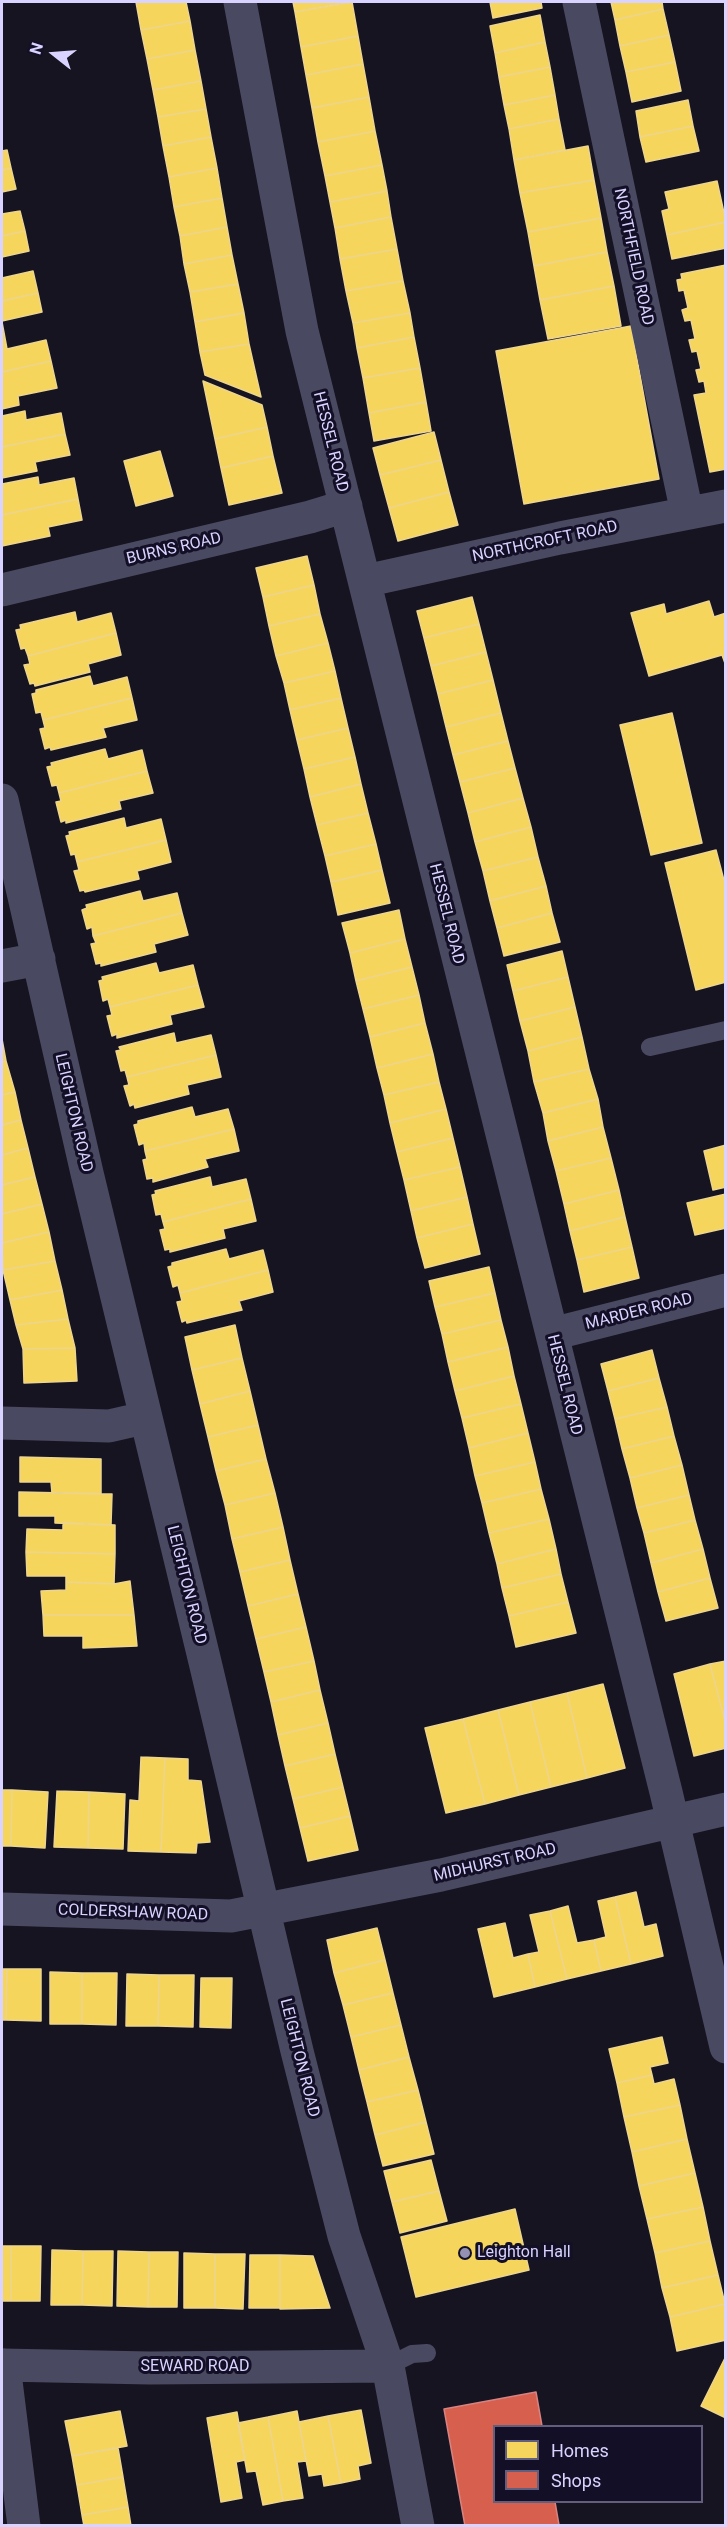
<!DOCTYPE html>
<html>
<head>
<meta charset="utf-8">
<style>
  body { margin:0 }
  #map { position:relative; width:727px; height:2527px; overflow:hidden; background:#161421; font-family:Roboto,sans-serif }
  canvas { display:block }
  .frame { position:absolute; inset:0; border:3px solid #d9d4ff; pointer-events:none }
  .legend { position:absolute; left:493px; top:2425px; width:210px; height:78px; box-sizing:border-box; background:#130f26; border:2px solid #625e7d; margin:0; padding:8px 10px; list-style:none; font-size:18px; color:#d9d4ff }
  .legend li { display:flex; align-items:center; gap:12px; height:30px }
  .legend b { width:30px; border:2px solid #625e7d }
  .north { position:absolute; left:24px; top:24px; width:60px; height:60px; -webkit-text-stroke:4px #130f26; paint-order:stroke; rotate:287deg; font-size:16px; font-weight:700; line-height:24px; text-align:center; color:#d9d4ff }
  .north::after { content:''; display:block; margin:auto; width:21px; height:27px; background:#d9d4ff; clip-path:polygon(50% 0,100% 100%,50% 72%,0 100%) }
</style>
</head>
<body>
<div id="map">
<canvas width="727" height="2527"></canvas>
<div class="frame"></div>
<ul class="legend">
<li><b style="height:16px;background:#f6d55c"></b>Homes</li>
<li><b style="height:16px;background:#d6604d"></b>Shops</li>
</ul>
<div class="north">N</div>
</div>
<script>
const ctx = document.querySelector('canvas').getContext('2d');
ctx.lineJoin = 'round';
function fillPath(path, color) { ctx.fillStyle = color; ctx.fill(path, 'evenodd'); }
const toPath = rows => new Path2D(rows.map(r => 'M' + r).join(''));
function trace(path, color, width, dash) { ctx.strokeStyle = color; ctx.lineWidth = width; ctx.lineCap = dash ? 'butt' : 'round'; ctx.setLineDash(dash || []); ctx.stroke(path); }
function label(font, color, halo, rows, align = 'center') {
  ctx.font = font + ' Roboto,sans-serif'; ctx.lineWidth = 6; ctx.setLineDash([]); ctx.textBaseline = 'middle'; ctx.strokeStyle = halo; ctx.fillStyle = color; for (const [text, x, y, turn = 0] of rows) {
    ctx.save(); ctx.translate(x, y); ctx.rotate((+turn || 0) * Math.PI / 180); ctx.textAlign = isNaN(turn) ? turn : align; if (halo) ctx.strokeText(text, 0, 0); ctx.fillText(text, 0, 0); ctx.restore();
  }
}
const homes = toPath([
  [136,2,186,2,190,21,141,30,136,2],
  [293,2,350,2,295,12,293,2],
  [352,2,358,36,301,47,295,12,352,2],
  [490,2,541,2,542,8,493,18,490,2],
  [611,2,662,2,663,9,615,20,611,2],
  [663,9,669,35,620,46,615,20,663,9],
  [540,15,545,42,495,53,490,26,540,15],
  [190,21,195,50,147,59,141,30,190,21],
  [669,35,675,62,626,72,620,46,669,35],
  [358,36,363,64,306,75,301,47,358,36],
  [545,42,550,67,499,77,495,53,545,42],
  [195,50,201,81,153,90,147,59,195,50],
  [675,62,681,91,632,102,626,72,675,62],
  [363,64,369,97,312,108,306,75,363,64],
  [550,67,555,95,504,105,499,77,550,67],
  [201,81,206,109,158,117,153,90,201,81],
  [555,95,559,119,509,129,504,105,555,95],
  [369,97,375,131,318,142,312,108,369,97],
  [688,100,693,126,640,137,636,111,688,100],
  [206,109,211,137,163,146,158,117,206,109],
  [559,119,565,150,514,160,509,129,559,119],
  [693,126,699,151,646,162,640,137,693,126],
  [375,131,382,165,325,176,318,142,375,131],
  [211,137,217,168,169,177,163,146,211,137],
  [588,146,594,180,520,193,514,160,588,146],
  [7,150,11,168,2,170,2,151,7,150],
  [382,165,387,191,330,202,325,176,382,165],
  [11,168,16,189,2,192,2,170,11,168],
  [217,168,222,198,174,207,169,177,217,168],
  [594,180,601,218,528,232,520,193,594,180],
  [717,181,726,222,667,235,662,211,669,209,665,192,717,181],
  [387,191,391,217,335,228,330,202,387,191],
  [222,198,227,227,180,236,174,207,222,198],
  [20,211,25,231,2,236,2,214,20,211],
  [391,217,397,249,340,259,335,228,391,217],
  [601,218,607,252,534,266,528,232,601,218],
  [726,222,726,248,672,259,667,235,726,222],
  [227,227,232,255,184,264,180,236,227,227],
  [25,231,29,251,2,257,2,236,25,231],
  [397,249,403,281,346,291,340,259,397,249],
  [607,252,614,286,540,300,534,266,607,252],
  [232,255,238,284,190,292,184,264,232,255],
  [726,265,726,469,710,472,694,395,706,393,704,381,699,382,696,370,701,369,697,351,692,352,689,340,695,339,691,320,685,321,682,310,688,308,684,290,679,291,677,280,682,279,681,274,726,265],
  [33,271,38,293,2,301,2,278,33,271],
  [403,281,410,313,353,323,346,291,403,281],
  [238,284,244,313,195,322,190,292,238,284],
  [614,286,621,326,548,339,540,300,614,286],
  [38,293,42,312,2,321,2,301,38,293],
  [244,313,249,344,200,352,195,322,244,313],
  [410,313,414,337,357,348,353,323,410,313],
  [2,322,7,349,46,340,51,361,2,372,2,322],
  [631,326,659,479,524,504,496,351,631,326],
  [414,337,420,368,363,378,357,348,414,337],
  [249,344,261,397,205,375,200,352,249,344],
  [51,361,57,388,18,396,19,405,2,409,2,372,51,361],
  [420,368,426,402,369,413,363,378,420,368],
  [203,381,262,405,267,427,215,439,203,381],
  [426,402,431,431,374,441,369,413,426,402],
  [25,411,26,420,61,413,65,434,2,447,2,416,25,411],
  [267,427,273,456,221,468,215,439,267,427],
  [434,432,441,460,380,475,373,448,434,432],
  [65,434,70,455,35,462,37,471,2,478,2,447,65,434],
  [160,451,173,496,136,506,124,461,160,451],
  [273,456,282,493,229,505,221,468,273,456],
  [441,460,449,492,389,508,380,475,441,460],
  [38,477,39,485,74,478,78,499,2,515,2,484,38,477],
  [449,492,458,525,398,541,389,508,449,492],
  [78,499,82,520,48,527,50,536,2,546,2,515,78,499],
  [307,556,314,585,263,597,256,568,307,556],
  [314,585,320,614,269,626,263,597,314,585],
  [472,597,479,624,424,638,417,611,472,597],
  [709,601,714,617,726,613,726,666,722,655,649,676,631,613,664,604,666,614,709,601],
  [75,612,77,622,111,613,116,633,28,656,25,648,21,649,16,630,21,629,20,625,75,612],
  [320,614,328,643,276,656,269,626,320,614],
  [479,624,486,652,431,666,424,638,479,624],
  [116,633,121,655,88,664,90,672,35,686,34,683,30,684,24,665,30,664,28,656,116,633],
  [328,643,335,671,284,683,276,656,328,643],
  [486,652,493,680,438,694,431,666,486,652],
  [335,671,341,698,290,710,284,683,335,671],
  [90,676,93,686,127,677,132,698,43,720,41,712,36,713,32,694,36,693,36,690,90,676],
  [493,680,501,713,446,727,438,694,493,680],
  [132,698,137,720,103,728,106,737,51,750,50,747,45,749,40,729,45,728,43,720,132,698],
  [341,698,348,728,297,740,290,710,341,698],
  [501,713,508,741,453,755,446,727,501,713],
  [672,713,702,843,651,855,620,725,672,713],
  [348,728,355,757,304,769,297,740,348,728],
  [508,741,515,768,460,782,453,755,508,741],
  [105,749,108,759,142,750,147,771,59,793,57,785,52,786,47,767,52,766,51,763,105,749],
  [355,757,361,784,310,797,304,769,355,757],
  [515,768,523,798,468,813,460,782,515,768],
  [147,771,153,793,119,801,121,809,66,823,66,820,61,822,56,802,61,801,59,793,147,771],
  [361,784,368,813,317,825,310,797,361,784],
  [523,798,531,827,475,842,468,813,523,798],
  [368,813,376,844,325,856,317,825,368,813],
  [124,818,126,828,161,819,166,840,77,862,75,854,71,855,66,836,70,835,69,832,124,818],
  [531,827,538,857,483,871,475,842,531,827],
  [166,840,171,862,137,871,139,879,85,892,84,890,80,891,74,871,79,870,77,862,166,840],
  [376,844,382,870,331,882,325,856,376,844],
  [716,850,726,888,726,982,696,990,665,863,716,850],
  [538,857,546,886,490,901,483,871,538,857],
  [382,870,390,903,338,915,331,882,382,870],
  [546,886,552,913,497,928,490,901,546,886],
  [140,891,143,901,177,893,182,913,93,936,92,927,87,929,82,910,87,908,86,905,140,891],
  [399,910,405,939,350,953,342,923,399,910],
  [182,913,188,935,154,944,156,952,101,966,101,963,96,964,91,944,96,943,93,936,182,913],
  [552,913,560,942,504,956,497,928,552,913],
  [405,939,412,967,356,981,350,953,405,939],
  [562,951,568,977,513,991,507,965,562,951],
  [156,963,159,973,193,965,198,985,110,1007,108,999,103,1001,99,981,103,980,102,977,156,963],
  [412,967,419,995,363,1009,356,981,412,967],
  [568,977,575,1007,520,1021,513,991,568,977],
  [198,985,204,1007,170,1015,172,1024,117,1038,117,1034,112,1036,107,1016,112,1015,110,1007,198,985],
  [419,995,425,1023,370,1037,363,1009,419,995],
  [575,1007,582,1037,528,1051,520,1021,575,1007],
  [425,1023,433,1054,377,1068,370,1037,425,1023],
  [174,1033,176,1043,211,1035,216,1055,127,1077,125,1070,121,1071,116,1051,121,1050,119,1047,174,1033],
  [582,1037,589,1069,534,1082,528,1051,582,1037],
  [2,1039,6,1061,2,1062,2,1039],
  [433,1054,439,1082,384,1095,377,1068,433,1054],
  [216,1055,221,1077,187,1085,189,1094,135,1108,134,1104,130,1106,124,1086,129,1085,127,1077,216,1055],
  [6,1061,15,1092,2,1095,2,1062,6,1061],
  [589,1069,598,1099,543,1113,534,1082,589,1069],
  [439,1082,446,1109,390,1123,384,1095,439,1082],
  [15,1092,21,1120,2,1125,2,1095,15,1092],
  [598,1099,603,1127,548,1141,543,1113,598,1099],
  [192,1107,195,1117,228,1109,234,1129,145,1151,144,1143,139,1145,134,1125,138,1124,138,1121,192,1107],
  [446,1109,453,1138,397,1152,390,1123,446,1109],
  [21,1120,28,1148,2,1155,2,1125,21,1120],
  [603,1127,611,1158,556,1171,548,1141,603,1127],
  [234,1129,239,1151,205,1159,208,1167,153,1182,153,1178,147,1179,143,1160,147,1159,145,1151,234,1129],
  [453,1138,460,1167,404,1180,397,1152,453,1138],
  [726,1145,726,1187,713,1190,704,1151,726,1145],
  [28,1148,35,1177,2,1185,2,1155,28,1148],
  [611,1158,619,1190,564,1204,556,1171,611,1158],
  [460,1167,467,1197,411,1211,404,1180,460,1167],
  [35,1177,42,1204,2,1214,2,1185,35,1177],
  [210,1177,212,1187,246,1179,251,1199,163,1222,161,1214,156,1215,152,1195,156,1194,155,1191,210,1177],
  [619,1190,625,1217,570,1231,564,1204,619,1190],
  [726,1194,726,1228,695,1235,687,1203,726,1194],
  [467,1197,473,1224,417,1238,411,1211,467,1197],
  [251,1199,256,1221,223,1229,225,1238,170,1252,170,1249,165,1250,160,1230,165,1229,163,1222,251,1199],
  [42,1204,49,1232,2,1243,2,1214,42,1204],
  [625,1217,632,1247,577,1260,570,1231,625,1217],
  [473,1224,480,1254,425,1268,417,1238,473,1224],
  [49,1232,55,1261,3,1270,2,1243,49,1232],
  [632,1247,639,1278,584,1292,577,1260,632,1247],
  [226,1249,229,1259,263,1250,268,1270,180,1293,178,1285,173,1287,168,1267,172,1266,172,1263,226,1249],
  [55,1261,62,1290,10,1300,3,1270,55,1261],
  [489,1267,495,1293,435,1307,429,1281,489,1267],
  [268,1270,273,1292,239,1301,242,1310,187,1323,186,1320,182,1322,177,1302,182,1301,180,1293,268,1270],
  [62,1290,68,1319,16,1325,10,1300,62,1290],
  [495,1293,501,1320,442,1334,435,1307,495,1293],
  [68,1319,75,1348,23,1349,16,1325,68,1319],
  [501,1320,508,1347,448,1362,442,1334,501,1320],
  [235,1325,242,1358,192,1370,185,1337,235,1325],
  [508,1347,514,1376,455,1391,448,1362,508,1347],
  [75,1348,77,1381,24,1383,23,1349,75,1348],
  [652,1350,659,1378,608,1391,601,1364,652,1350],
  [242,1358,250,1391,200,1404,192,1370,242,1358],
  [514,1376,521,1404,462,1418,455,1391,514,1376],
  [659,1378,667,1407,615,1419,608,1391,659,1378],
  [250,1391,258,1425,208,1437,200,1404,250,1391],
  [521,1404,528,1433,469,1448,462,1418,521,1404],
  [667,1407,674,1436,622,1449,615,1419,667,1407],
  [258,1425,266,1459,216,1471,208,1437,258,1425],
  [528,1433,535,1462,475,1476,469,1448,528,1433],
  [674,1436,682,1465,630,1478,622,1449,674,1436],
  [20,1457,101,1459,101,1494,52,1493,51,1482,20,1482,20,1457],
  [266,1459,275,1493,225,1505,216,1471,266,1459],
  [535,1462,541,1489,482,1503,475,1476,535,1462],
  [682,1465,689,1495,637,1508,630,1478,682,1465],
  [541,1489,549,1519,489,1533,482,1503,541,1489],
  [19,1492,112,1494,111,1525,55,1523,55,1516,19,1516,19,1492],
  [275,1493,283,1527,232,1539,225,1505,275,1493],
  [689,1495,695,1520,644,1533,637,1508,689,1495],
  [549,1519,556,1549,497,1564,489,1533,549,1519],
  [695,1520,703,1549,651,1563,644,1533,695,1520],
  [63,1523,115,1525,115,1554,26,1552,27,1529,63,1530,63,1523],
  [283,1527,290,1560,240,1572,232,1539,283,1527],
  [556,1549,561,1574,502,1588,497,1564,556,1549],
  [703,1549,710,1578,658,1592,651,1563,703,1549],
  [26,1552,115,1554,114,1584,66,1582,66,1576,27,1576,26,1552],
  [290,1560,298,1594,248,1606,240,1572,290,1560],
  [561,1574,568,1602,509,1616,502,1588,561,1574],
  [710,1578,718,1608,666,1621,658,1592,710,1578],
  [130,1581,134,1615,43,1615,41,1591,66,1590,66,1582,114,1584,130,1581],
  [298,1594,306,1627,256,1639,248,1606,298,1594],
  [568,1602,576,1633,516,1647,509,1616,568,1602],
  [43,1615,134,1615,137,1646,83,1648,83,1636,44,1636,43,1615],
  [306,1627,314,1661,264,1672,256,1639,306,1627],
  [314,1661,320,1690,271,1702,264,1672,314,1661],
  [726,1661,726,1725,710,1664,726,1661],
  [710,1664,726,1725,726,1748,694,1756,674,1674,710,1664],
  [603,1684,625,1768,587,1778,567,1693,603,1684],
  [320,1690,328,1723,278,1735,271,1702,320,1690],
  [567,1693,587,1778,551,1787,530,1702,567,1693],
  [530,1702,551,1787,519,1795,498,1710,530,1702],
  [498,1710,519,1795,485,1804,463,1719,498,1710],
  [463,1719,485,1804,446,1813,425,1728,463,1719],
  [328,1723,335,1754,285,1766,278,1735,328,1723],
  [335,1754,343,1787,293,1799,285,1766,335,1754],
  [141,1757,165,1758,161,1852,128,1851,130,1800,139,1801,141,1757],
  [165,1758,188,1759,188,1780,201,1781,210,1842,197,1843,196,1853,161,1852,165,1758],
  [343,1787,350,1816,300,1828,293,1799,343,1787],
  [2,1790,12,1790,11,1846,2,1846,2,1790],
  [12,1790,48,1792,45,1848,11,1846,12,1790],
  [57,1791,89,1792,88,1848,54,1847,57,1791],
  [89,1792,125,1794,123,1849,88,1848,89,1792],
  [350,1816,358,1850,308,1861,300,1828,350,1816],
  [636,1892,644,1927,656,1924,663,1956,631,1964,615,1897,636,1892],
  [615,1897,631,1964,601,1971,594,1940,606,1937,598,1901,615,1897],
  [568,1906,577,1943,594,1940,601,1971,567,1979,550,1911,568,1906],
  [550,1911,567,1979,535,1987,528,1954,539,1952,530,1915,550,1911],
  [505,1923,513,1958,528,1954,535,1987,494,1997,478,1929,505,1923],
  [377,1928,385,1960,334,1973,327,1940,377,1928],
  [385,1960,393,1993,343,2005,334,1973,385,1960],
  [2,1969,7,1969,6,2020,2,2020,2,1969],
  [7,1969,41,1969,41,2021,6,2020,7,1969],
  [50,1972,82,1973,82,2024,50,2024,50,1972],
  [82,1973,117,1973,116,2025,82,2024,82,1973],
  [127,1974,159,1975,158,2026,126,2026,127,1974],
  [159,1975,194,1975,193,2027,158,2026,159,1975],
  [201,1978,232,1978,231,2028,200,2027,201,1978],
  [393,1993,401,2025,351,2037,343,2005,393,1993],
  [401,2025,409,2057,359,2070,351,2037,401,2025],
  [662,2037,668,2063,650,2067,652,2075,617,2083,609,2049,662,2037],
  [409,2057,418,2090,367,2102,359,2070,409,2057],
  [652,2075,654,2084,674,2079,680,2105,624,2117,617,2083,652,2075],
  [418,2090,426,2122,375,2135,367,2102,418,2090],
  [680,2105,687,2139,632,2152,624,2117,680,2105],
  [426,2122,434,2154,383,2166,375,2135,426,2122],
  [687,2139,695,2173,639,2186,632,2152,687,2139],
  [431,2160,439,2191,392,2202,384,2171,431,2160],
  [695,2173,703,2207,647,2219,639,2186,695,2173],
  [439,2191,447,2221,400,2233,392,2202,439,2191],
  [703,2207,710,2241,655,2253,647,2219,703,2207],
  [515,2209,529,2270,416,2297,401,2237,515,2209],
  [710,2241,718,2275,662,2288,655,2253,710,2241],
  [2,2246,11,2246,11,2301,2,2301,2,2246],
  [11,2246,41,2246,40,2301,11,2301,11,2246],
  [52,2250,83,2251,82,2305,51,2305,52,2250],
  [83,2251,113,2251,112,2306,82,2305,83,2251],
  [118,2251,149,2252,148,2307,117,2306,118,2251],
  [149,2252,178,2252,177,2307,148,2307,149,2252],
  [184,2253,215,2254,215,2308,184,2308,184,2253],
  [215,2254,245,2254,243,2309,215,2308,215,2254],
  [250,2255,280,2255,280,2308,249,2308,250,2255],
  [280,2255,313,2256,330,2308,280,2309,280,2255],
  [718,2275,725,2304,670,2317,662,2288,718,2275],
  [725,2304,726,2340,677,2351,670,2317,725,2304],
  [726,2356,726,2418,701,2406,726,2356],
  [361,2410,371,2463,358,2466,360,2479,341,2483,328,2416,361,2410],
  [120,2411,127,2446,72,2456,65,2421,120,2411],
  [297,2411,306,2461,297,2462,303,2498,283,2501,268,2417,297,2411],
  [237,2412,245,2460,236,2462,242,2498,221,2502,207,2418,237,2412],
  [328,2416,341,2483,324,2486,322,2474,309,2476,299,2422,328,2416],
  [268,2417,283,2501,263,2505,256,2471,247,2472,238,2423,268,2417],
  [118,2448,123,2477,77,2485,72,2456,118,2448],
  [123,2477,128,2507,82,2515,77,2485,123,2477],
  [128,2507,131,2526,84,2526,82,2515,128,2507]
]);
const shops = toPath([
  [536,2392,542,2426,494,2426,494,2502,555,2502,559,2525,465,2526,444,2409,536,2392]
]);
const service = toPath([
  [650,1047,726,1030],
  [388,2366,412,2354,427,2353]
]);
const minor = toPath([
  [240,2,302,331,666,1792,726,2047],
  [579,2,687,513],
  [365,581,560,538,726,506],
  [2,590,310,517,346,506],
  [2,800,87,1173,205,1662,297,2051,344,2236,388,2366,418,2526],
  [2,966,39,959],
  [552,1334,726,1290],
  [2,1423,109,1426,144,1418],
  [2,1909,231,1916,441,1875,726,1809],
  [2,2365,150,2368,388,2366],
  [4,2365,24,2526]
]);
const markers = [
  [465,2253,6,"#9591b1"]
];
const streetNames = [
  ["NORTHFIELD ROAD",633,257,78],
  ["HESSEL ROAD",330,442,76],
  ["NORTHCROFT ROAD",545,542,-12],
  ["BURNS ROAD",174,549,-13],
  ["HESSEL ROAD",446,914,76],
  ["LEIGHTON ROAD",73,1113,77],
  ["MARDER ROAD",639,1312,-14],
  ["HESSEL ROAD",564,1385,76],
  ["LEIGHTON ROAD",186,1585,76],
  ["MIDHURST ROAD",495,1863,-13],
  ["COLDERSHAW ROAD",133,1913,2],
  ["LEIGHTON ROAD",299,2058,76],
  ["SEWARD ROAD",195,2367]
];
const poiNames = [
  ["Leighton Hall",477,2253]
];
fillPath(homes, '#f6d55c');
trace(homes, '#edd58d', 1.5);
fillPath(shops, '#d6604d');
trace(shops, '#d78382', 1.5);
trace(service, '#4a4962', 18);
trace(minor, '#4a4962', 33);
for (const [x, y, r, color] of markers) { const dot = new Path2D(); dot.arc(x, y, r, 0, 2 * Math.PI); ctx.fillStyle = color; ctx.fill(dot); trace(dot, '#130f26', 2); }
label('16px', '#d9d4ff', '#130f26', streetNames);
label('16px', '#d9d4ff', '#130f26', poiNames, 'left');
</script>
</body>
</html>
